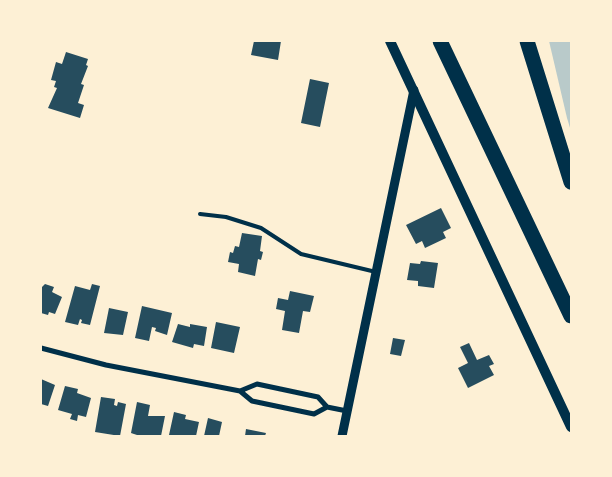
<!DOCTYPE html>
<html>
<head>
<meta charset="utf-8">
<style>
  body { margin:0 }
  #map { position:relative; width:612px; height:477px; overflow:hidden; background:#fdf0d5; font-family:Figtree,sans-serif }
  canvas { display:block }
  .frame { position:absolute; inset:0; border:42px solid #fdf0d5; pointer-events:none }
</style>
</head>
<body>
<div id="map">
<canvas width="612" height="477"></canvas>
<div class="frame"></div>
</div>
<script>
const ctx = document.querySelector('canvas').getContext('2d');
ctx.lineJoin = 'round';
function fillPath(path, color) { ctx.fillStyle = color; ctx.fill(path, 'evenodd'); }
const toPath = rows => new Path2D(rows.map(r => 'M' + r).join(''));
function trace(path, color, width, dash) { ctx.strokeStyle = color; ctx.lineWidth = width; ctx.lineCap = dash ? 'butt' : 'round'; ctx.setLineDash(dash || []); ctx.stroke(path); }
const green = toPath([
  [549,41,571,41,571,131,567,118]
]);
const building = toPath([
  [254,41,281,41,278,60,251,55],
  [66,52,88,59,86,65,88,66,81,84,84,85,78,103,84,105,80,118,48,108,57,88,54,87,56,81,51,80,56,62,62,64],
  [310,79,329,83,320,127,301,123],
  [441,208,451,228,443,232,446,238,425,248,422,241,416,244,406,225],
  [242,233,262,236,260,251,263,252,261,260,258,259,255,276,238,272,239,264,228,262,230,252,233,253,235,246,239,247],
  [421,261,438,263,434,288,418,286,418,281,407,280,410,263,420,264],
  [45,284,54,287,52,292,62,297,55,314,49,312,48,315,41,313,41,288],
  [92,284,100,286,90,325,81,323,82,320,80,319,78,325,65,322,75,286,90,290],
  [290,291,314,296,310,312,303,311,299,333,282,330,285,311,276,309,278,298,288,300],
  [142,306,172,313,167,335,155,331,156,328,152,327,149,341,135,338],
  [109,308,128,312,123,335,104,333],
  [216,322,240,327,234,353,211,348],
  [178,324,190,327,190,324,207,327,204,346,194,344,193,348,172,342],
  [393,338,405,340,401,356,390,354],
  [469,343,477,360,489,355,494,364,489,366,494,375,468,388,458,368,468,363,460,347],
  [41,379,55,385,48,406,41,404],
  [65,386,78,389,77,393,91,398,86,417,78,415,77,421,70,419,72,414,58,410],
  [101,397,115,399,114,405,117,406,118,402,126,404,120,436,95,432],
  [137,402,150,405,148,416,165,416,161,436,140,436,131,433],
  [174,412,186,415,185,419,199,422,196,436,169,435],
  [208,418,222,422,219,436,204,436],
  [246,429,266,433,265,436,245,436]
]);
const service = toPath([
  [200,214,226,217,261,228,301,254,376,272]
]);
const minor = toPath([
  [41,348,106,365,240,391,252,401,314,414,327,407],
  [240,391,257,384,318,397,327,407,347,411]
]);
const tertiary = toPath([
  [342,436,414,90]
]);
const secondary = toPath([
  [390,41,571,427]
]);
const motorway = toPath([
  [440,41,571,316],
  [527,41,571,182]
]);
fillPath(green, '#b9caca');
fillPath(building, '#264d5e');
trace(service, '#003049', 4);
trace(minor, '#003049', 5);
trace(tertiary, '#003049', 9);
trace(secondary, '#003049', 10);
trace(motorway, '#003049', 15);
</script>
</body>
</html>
